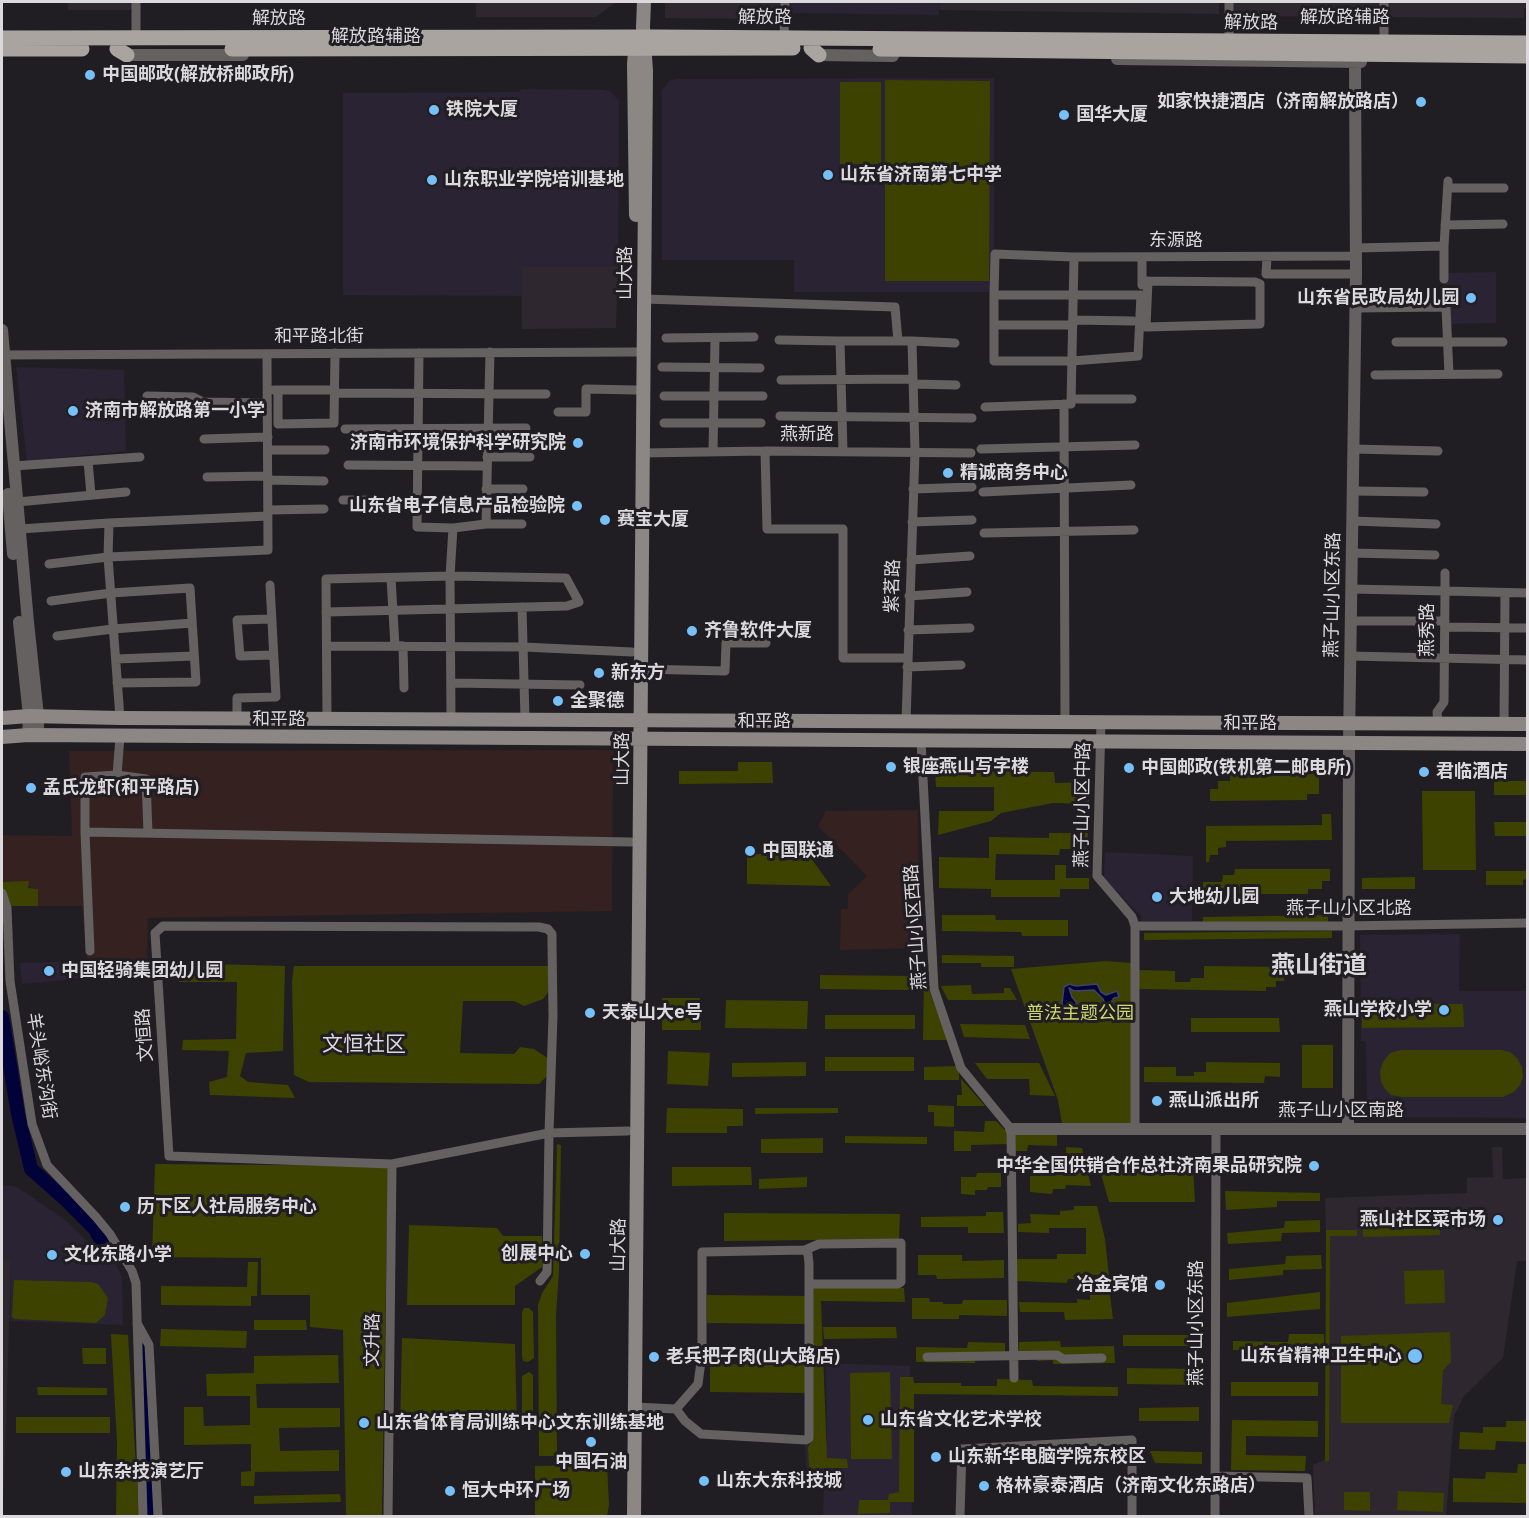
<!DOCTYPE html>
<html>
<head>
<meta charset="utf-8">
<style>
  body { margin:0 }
  #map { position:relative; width:1529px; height:1518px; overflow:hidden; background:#211e23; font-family:"Noto Sans",sans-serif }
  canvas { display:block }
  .frame { position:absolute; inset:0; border:3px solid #dbd9dc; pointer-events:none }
</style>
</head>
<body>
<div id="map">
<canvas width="1529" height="1518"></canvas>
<div class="frame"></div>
</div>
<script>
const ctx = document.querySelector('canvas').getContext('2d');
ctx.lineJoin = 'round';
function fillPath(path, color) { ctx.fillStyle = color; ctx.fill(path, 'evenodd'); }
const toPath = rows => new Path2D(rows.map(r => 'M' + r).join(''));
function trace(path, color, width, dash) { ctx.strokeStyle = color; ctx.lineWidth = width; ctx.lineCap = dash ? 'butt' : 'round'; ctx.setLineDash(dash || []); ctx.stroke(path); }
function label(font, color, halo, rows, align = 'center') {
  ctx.font = font + ' "Noto Sans","Noto Sans SC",sans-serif'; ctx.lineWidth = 6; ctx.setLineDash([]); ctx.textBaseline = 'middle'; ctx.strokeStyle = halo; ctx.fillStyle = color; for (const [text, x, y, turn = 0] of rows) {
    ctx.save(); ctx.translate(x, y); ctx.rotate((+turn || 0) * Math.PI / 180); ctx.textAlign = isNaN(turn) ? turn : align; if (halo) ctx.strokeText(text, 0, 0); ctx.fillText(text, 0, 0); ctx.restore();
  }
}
const built = toPath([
  [68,2,132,2,132,10,68,10],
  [476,2,616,2,596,17,476,17],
  [665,2,780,2,779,19,665,18],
  [940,2,1219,2,1219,14,939,10],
  [1233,2,1527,2,1527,8,1524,8,1524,18,1233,16],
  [521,267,618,267,616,328,522,329],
  [1492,1147,1502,1147,1503,1179,1527,1178,1527,1261,1517,1261,1503,1358,1464,1396,1454,1416,1446,1516,1315,1516,1313,1465,1325,1460,1328,1299,1325,1198,1467,1193,1467,1178,1493,1177],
  [2,1260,11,1260,4,1485,2,1511]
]);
const industrial = toPath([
  [613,750,612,911,148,918,147,971,88,968,82,906,38,906,38,889,3,882,2,835,72,836,69,751],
  [918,810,920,948,840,950,841,909,848,909,848,894,867,876,818,826,826,811]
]);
const education = toPath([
  [791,2,939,2,939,15,791,13],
  [994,78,994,292,794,292,794,260,662,260,662,90,669,81,677,79],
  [521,89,605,90,611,92,619,101,618,267,522,267,521,296,343,295,343,93,520,92],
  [1496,272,1496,323,1446,324,1445,273],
  [16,367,124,370,126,451,27,461],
  [1105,852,1193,856,1192,921,1141,921,1141,916,1104,878],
  [1460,934,1459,991,1527,991,1527,1118,1365,1117,1361,1113,1361,1104,1367,1101,1366,1045,1364,1041,1361,1041,1360,935],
  [78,961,79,979,22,984,20,963],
  [2,1186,13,1186,20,1189,65,1220,103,1256,110,1253,122,1277,123,1325,10,1321,11,1260,2,1260],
  [826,1363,910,1366,912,1516,823,1516,824,1481,806,1467,805,1444,827,1443]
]);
const green = toPath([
  [885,80,990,81,989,281,885,281],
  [840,82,881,82,881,164,840,164],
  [738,762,772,762,773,783,679,784,679,771,738,771],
  [935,771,1054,772,1055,783,1089,782,1089,804,1053,803,1001,813,991,821,938,835,939,811,994,811,994,787,936,787],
  [1319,774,1319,794,1307,794,1307,800,1210,801,1210,789,1218,789,1218,781,1230,781,1230,775],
  [1494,781,1527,781,1527,795,1494,795],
  [1422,791,1475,791,1476,870,1423,870],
  [1322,814,1331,814,1332,840,1226,841,1226,847,1218,848,1218,855,1210,855,1209,862,1206,862,1206,826,1322,825],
  [1494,822,1527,822,1527,836,1495,836],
  [1049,833,1088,833,1088,849,1060,849,1059,855,996,854,995,880,1055,880,1055,865,1066,865,1066,878,1089,878,1089,889,1060,889,1060,897,991,897,991,889,939,888,939,857,989,858,989,837,1049,838],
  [2,835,3,882,29,881,28,888,38,889,38,906,9,906,2,886],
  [747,854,808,854,831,886,747,884],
  [1235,869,1330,869,1330,881,1322,881,1322,889,1308,889,1308,894,1208,894,1207,903,1203,903,1203,882,1222,882,1223,875,1234,875],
  [1486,871,1527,871,1527,879,1523,880,1523,885,1486,885],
  [1415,877,1415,889,1362,889,1362,878],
  [942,915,995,915,996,920,1068,920,1068,936,1022,936,1021,932,942,931],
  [1328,915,1328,923,1203,924,1203,917],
  [1332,931,1332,938,1144,940,1144,933],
  [942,955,1014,956,1014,967,981,967,981,963,942,963],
  [1106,961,1131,963,1131,1123,1062,1123,1058,1100,1011,969],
  [177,963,285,966,283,1051,246,1053,240,1076,248,1082,288,1085,295,1098,210,1095,209,1082,227,1077,229,1051,182,1050,183,1040,236,1039,237,982,178,982],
  [294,966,548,966,549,991,543,999,524,1006,514,1001,463,1001,460,1053,514,1054,520,1047,534,1049,549,1059,550,1073,539,1084,309,1082,294,1075,292,981],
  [1204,966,1285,967,1284,981,1276,981,1276,987,1266,987,1266,991,1139,989,1139,970,1175,971,1175,982,1190,982,1191,978,1204,978],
  [820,975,909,976,910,990,820,989],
  [924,977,948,1040,923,1040],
  [971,985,972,994,1004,993,1004,988,1010,988,1017,1000,948,1000,941,986],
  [662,998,700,998,701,1030,662,1030],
  [726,1000,808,1001,807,1029,725,1028],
  [1362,1003,1463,1004,1464,1027,1362,1028],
  [825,1015,915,1015,915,1029,825,1029],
  [1191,1018,1279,1018,1280,1032,1191,1032],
  [960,1024,1025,1025,1030,1039,964,1037],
  [1302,1045,1333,1045,1333,1088,1302,1088],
  [1401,1050,1501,1050,1510,1052,1517,1058,1522,1067,1523,1077,1520,1085,1514,1092,1503,1097,1402,1097,1391,1095,1385,1089,1381,1082,1380,1071,1383,1062,1390,1053],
  [668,1051,710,1053,708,1086,667,1084],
  [825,1057,914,1057,914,1071,825,1071],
  [806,1062,806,1076,732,1077,732,1063],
  [1206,1062,1280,1063,1280,1077,1265,1076,1264,1083,1144,1082,1144,1067,1176,1067,1176,1076,1194,1076,1194,1072,1206,1072],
  [975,1063,1039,1063,1055,1096,1030,1095,1029,1079,987,1079],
  [959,1066,959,1080,924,1080,924,1067],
  [961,1079,963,1081,985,1106,957,1106,957,1095,962,1095],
  [928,1105,954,1106,954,1127,934,1126,934,1112,928,1112],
  [667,1108,743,1109,743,1126,727,1126,727,1133,666,1133],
  [755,1108,838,1108,838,1113,755,1114],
  [985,1121,996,1121,1007,1132,1007,1144,971,1145,971,1151,954,1151,954,1131,984,1132],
  [1014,1131,1057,1132,1057,1146,1028,1145,1027,1151,1014,1151],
  [845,1136,927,1137,927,1144,845,1143],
  [823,1138,823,1153,761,1153,761,1139],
  [557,1144,561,1145,559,1270,556,1316,557,1456,539,1456,538,1305,542,1293,553,1276],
  [1066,1147,1082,1148,1091,1186,1066,1185,1065,1189,1053,1189,1052,1194,1030,1192,1030,1176,1037,1176,1037,1171,1066,1171],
  [155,1164,388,1166,382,1516,346,1516,343,1330,310,1327,310,1295,261,1295,261,1258,152,1257],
  [672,1167,751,1167,752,1185,672,1186],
  [1099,1167,1193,1167,1195,1202,1109,1202],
  [977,1173,1001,1173,1001,1187,988,1187,987,1190,975,1190,975,1195,961,1194,961,1177,976,1177],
  [807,1177,807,1187,759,1189,759,1179],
  [1225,1191,1320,1193,1320,1201,1277,1201,1277,1207,1226,1210],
  [1074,1206,1097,1206,1105,1239,1109,1276,1082,1274,1081,1279,1068,1279,1067,1283,1017,1281,1017,1259,1057,1259,1057,1254,1086,1254,1086,1228,1049,1228,1049,1233,1018,1232,1018,1224,1031,1223,1030,1214,1060,1215,1060,1211,1074,1210],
  [986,1212,1003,1212,1004,1233,968,1233,968,1227,921,1227,921,1217,986,1216],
  [1440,1212,1440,1235,1363,1237,1362,1213],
  [724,1213,900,1214,899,1239,724,1241],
  [1320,1220,1320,1232,1282,1233,1281,1241,1228,1244,1227,1233,1284,1228,1285,1221],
  [409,1225,497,1228,503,1236,542,1236,542,1267,515,1286,515,1305,407,1305],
  [1326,1230,1357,1230,1357,1236,1330,1236,1329,1461,1325,1461],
  [918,1255,962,1255,962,1261,1004,1260,1004,1278,937,1279,936,1275,918,1275],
  [1321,1255,1322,1269,1283,1270,1283,1275,1229,1280,1229,1269,1285,1264,1286,1256],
  [248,1262,258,1262,257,1296,251,1296,251,1306,161,1305,161,1286,247,1287],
  [1444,1270,1445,1303,1405,1304,1404,1271],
  [14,1280,91,1282,98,1284,108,1298,105,1315,96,1323,15,1319,12,1317],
  [811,1288,904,1288,905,1302,821,1301,827,1458,847,1459,848,1468,822,1468,818,1474,809,1466,808,1448,813,1437],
  [1320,1292,1320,1309,1227,1317,1227,1303],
  [707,1295,806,1296,806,1324,707,1323],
  [1090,1295,1110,1295,1113,1319,1065,1320,1064,1312,1020,1312,1019,1302,1077,1303,1077,1299,1090,1300],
  [912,1298,929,1298,930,1302,943,1302,943,1304,962,1304,963,1300,1007,1300,1007,1316,959,1315,959,1319,912,1319],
  [524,1308,529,1308,533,1312,534,1358,528,1362,523,1361,522,1356,522,1312],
  [254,1320,306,1320,307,1330,254,1330],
  [823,1327,896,1327,897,1338,824,1339],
  [161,1329,247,1331,246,1348,160,1346],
  [1450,1332,1451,1362,1443,1370,1441,1404,1453,1405,1449,1423,1341,1423,1341,1336],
  [111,1334,128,1335,139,1516,116,1516,117,1442],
  [1289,1334,1324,1334,1324,1350,1233,1350,1233,1341,1288,1342],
  [1123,1335,1202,1335,1202,1346,1123,1346],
  [402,1338,515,1344,517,1430,400,1430],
  [1060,1341,1061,1347,1114,1346,1115,1363,1053,1364,1053,1360,1037,1361,1038,1357,1018,1357,1019,1342],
  [968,1342,1005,1343,1005,1357,975,1359,975,1363,916,1362,916,1347,967,1348],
  [82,1348,106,1348,106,1364,83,1364],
  [338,1355,339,1383,256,1384,257,1408,340,1408,340,1427,279,1428,280,1451,339,1450,339,1471,255,1472,254,1486,241,1486,241,1472,251,1471,251,1444,184,1445,184,1407,203,1407,204,1426,250,1425,250,1396,207,1396,206,1374,254,1373,254,1356],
  [710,1364,808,1365,808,1393,710,1392],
  [1127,1368,1200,1369,1200,1385,1127,1384],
  [529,1372,533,1375,533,1423,528,1426,522,1423,522,1376],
  [890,1372,892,1459,851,1459,850,1373],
  [900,1377,913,1377,914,1383,961,1383,961,1386,997,1386,997,1379,1032,1380,1033,1386,1118,1387,1118,1396,914,1394,914,1502,890,1502,890,1513,858,1514,859,1500,888,1500,889,1494,899,1492],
  [1231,1382,1318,1382,1318,1396,1231,1396],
  [37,1387,107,1388,107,1395,38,1395],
  [1199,1407,1199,1421,1139,1421,1139,1408],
  [16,1417,110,1417,110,1433,16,1433],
  [1232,1420,1318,1421,1318,1437,1246,1436,1246,1455,1306,1456,1305,1471,1231,1470],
  [1506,1421,1527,1421,1527,1442,1496,1441,1495,1450,1459,1449,1460,1432,1483,1433,1483,1427,1506,1427],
  [1150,1451,1202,1452,1202,1464,1155,1463],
  [1518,1464,1527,1464,1527,1503,1453,1502,1453,1478,1485,1479,1486,1472,1517,1473],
  [607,1465,609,1505,607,1516,535,1516,535,1466],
  [1398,1491,1444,1493,1443,1512,1397,1510],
  [1344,1492,1370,1492,1370,1511,1344,1510],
  [340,1494,341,1502,254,1504,254,1496]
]);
const water = toPath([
  [1069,984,1076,986,1097,984,1101,992,1106,995,1117,991,1119,997,1114,998,1109,1005,1106,1005,1103,999,1094,990,1074,991,1069,988,1072,997,1076,1002,1077,1009,1070,1012,1062,1004,1064,987,1069,984]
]);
const river = toPath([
  [2,1017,18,1114,31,1169,65,1199,95,1229,108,1254],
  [142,1351,150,1516]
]);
const minor = toPath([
  [1384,2,1384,36],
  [136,33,136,2],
  [1229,35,1229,2],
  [784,38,785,2],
  [1448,188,1504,188],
  [1445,225,1503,224],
  [1356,248,1444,246,1448,181],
  [1267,257,1266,274,1356,274],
  [1444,279,1444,246],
  [1142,281,1255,282,1260,284,1260,324,1146,327,1148,281],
  [1142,285,1142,257],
  [994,295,1141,295,1138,356,1072,361,994,361,994,295,995,254,1074,257,1356,256],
  [644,299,895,307,898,341,912,341,915,452,906,721],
  [1355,308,1446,307,1449,374],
  [1073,320,1133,321],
  [994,325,1073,325],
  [666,338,754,337],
  [779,340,840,341,843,451],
  [840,341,898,341],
  [912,341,955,343],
  [1396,342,1503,342],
  [419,353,417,527,453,528,450,576,451,719],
  [2,355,637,352],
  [662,367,760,368],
  [1375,375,1498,374],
  [781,380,913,379],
  [913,384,956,385],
  [274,390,335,390],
  [278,390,278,424,334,423,335,353],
  [335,393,546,394],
  [147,396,193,397,203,402,267,403],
  [664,396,763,396],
  [1064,404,1065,722],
  [1071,404,1071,399,1132,399],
  [985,407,1071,404,1074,257],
  [558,412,586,412,586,389,636,390],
  [780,416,972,418],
  [664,423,761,423],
  [345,429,526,428],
  [204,439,268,437],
  [981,449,1135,445],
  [1353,449,1438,451],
  [268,450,325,450],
  [765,451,767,529,843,529,843,658,907,658],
  [713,452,715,339],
  [643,453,765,451,971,453],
  [487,457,530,457],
  [88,461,91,495],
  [348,465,487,466],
  [14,466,140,457],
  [207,477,268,476],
  [268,480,324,481],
  [486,489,523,489],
  [913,489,972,487],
  [1353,491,1424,492],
  [983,492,1131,485],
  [343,500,486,501],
  [17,502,126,492],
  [268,510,324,509],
  [1352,521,1436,524],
  [912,522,972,520],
  [109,523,268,516],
  [486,524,522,524],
  [453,528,486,524,490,352],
  [20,529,109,523,108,557,49,564],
  [984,533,1134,530],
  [1352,553,1435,555],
  [911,560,970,556],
  [1445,573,1445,591,1528,593],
  [391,578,395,646,403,646,404,688],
  [1351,589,1445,591,1444,702,1437,712,1438,724],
  [909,596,967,592],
  [51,601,111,593,190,588,196,682,117,683],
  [522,607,525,719],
  [326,612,567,606,579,602,566,578,450,576,326,579,327,718],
  [272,619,237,620,240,656,273,655],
  [1351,621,1445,621],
  [1445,627,1528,628],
  [908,630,970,628],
  [57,636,113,629,192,623],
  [327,646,523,647,632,652],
  [1350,656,1528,660],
  [116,659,194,656],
  [907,667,961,665],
  [641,669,725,671,726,643,766,643],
  [451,683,580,685],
  [120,718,108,557,268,550,267,354],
  [237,718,237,698,276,697,270,585],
  [1101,722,1097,876,1132,917,1135,926,1135,1129],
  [1504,724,1505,593],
  [921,740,934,989,961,1068,1011,1129,1014,1378],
  [117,775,146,779,148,833],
  [85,832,85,777,117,775,120,737],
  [2,893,7,908,10,981,32,1124,47,1165,96,1217,110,1234,132,1271,136,1283,143,1516],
  [1135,926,1342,926,1528,923],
  [90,951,85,832,631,842],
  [540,1281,547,1272,549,1133,553,1016,552,942,552,934,548,929,539,927,163,926,155,933,169,1156,392,1164,549,1133,628,1131],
  [137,1323,149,1345,158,1516],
  [927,1357,1057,1355,1063,1359,1102,1358],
  [635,1407,676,1409,698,1384,702,1354,702,1252,805,1250,819,1244,901,1243,901,1282,898,1284,809,1284],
  [676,1409,685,1421,701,1434,806,1440,809,1438,809,1264,808,1254,805,1250],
  [1215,1476,1307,1478,1309,1516],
  [388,1516,392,1164],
  [960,1516,962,1449,1132,1440,1132,1516],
  [1215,1516,1216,1129]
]);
const tertiary = toPath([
  [127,55,243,55],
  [819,55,893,56],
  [1117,59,1361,62],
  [2,330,28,622,38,716,38,736],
  [8,494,13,554],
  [19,622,29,716,28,735],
  [1011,1129,1528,1129],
  [1348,1129,1349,743,1356,274,1355,62]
]);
const secondary = toPath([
  [636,215,634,64,636,40],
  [2,718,29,716,120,718,1528,724],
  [2,737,28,735,1528,744],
  [634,1516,646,71,643,27,644,2]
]);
const primary = toPath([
  [2,38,655,37,1528,43],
  [811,48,819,55],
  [2,49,82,49],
  [117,49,127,55],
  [232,49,793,48],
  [880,49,1528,56]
]);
const markers = [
  [90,75,6,"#77bff7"],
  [1421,102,6,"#77bff7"],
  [434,110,6,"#77bff7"],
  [1064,115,6,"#77bff7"],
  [828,175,6,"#77bff7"],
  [432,180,6,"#77bff7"],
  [1471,298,6,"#77bff7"],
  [73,411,6,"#77bff7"],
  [578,443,6,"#77bff7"],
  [948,473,6,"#77bff7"],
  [577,506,6,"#77bff7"],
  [605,520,6,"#77bff7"],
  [692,631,6,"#77bff7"],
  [599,673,6,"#77bff7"],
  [558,701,6,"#77bff7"],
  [891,767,6,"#77bff7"],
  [1129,768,6,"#77bff7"],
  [1424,772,6,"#77bff7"],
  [31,788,6,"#77bff7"],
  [750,851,6,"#77bff7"],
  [1157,897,6,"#77bff7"],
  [49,971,6,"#77bff7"],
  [1444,1010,6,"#77bff7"],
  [590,1013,6,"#77bff7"],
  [1157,1101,6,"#77bff7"],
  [1314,1166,6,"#77bff7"],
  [125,1207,6,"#77bff7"],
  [1498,1220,6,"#77bff7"],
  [585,1254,6,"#77bff7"],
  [52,1255,6,"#77bff7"],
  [1160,1285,6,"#77bff7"],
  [1415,1356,8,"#77bff7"],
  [654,1357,6,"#77bff7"],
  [868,1420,6,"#77bff7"],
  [364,1423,6,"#77bff7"],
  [591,1442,6,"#77bff7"],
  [936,1457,6,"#77bff7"],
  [66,1472,6,"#77bff7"],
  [704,1481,6,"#77bff7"],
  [984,1486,6,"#77bff7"],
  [450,1491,6,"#77bff7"]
];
const streetNames = [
  ["解放路",765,18],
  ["解放路辅路",1345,18],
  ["解放路",279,19],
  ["解放路",1251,23,1],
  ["解放路辅路",376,37],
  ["东源路",1176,241],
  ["山大路",626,273,-90],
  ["和平路北街",319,337],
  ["燕新路",807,435],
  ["紫茗路",893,586,-88],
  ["燕子山小区东路",1333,595,-89],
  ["燕秀路",1428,630,-90],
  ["和平路",279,720],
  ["和平路",764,722],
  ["和平路",1250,724],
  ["山大路",623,759,-90],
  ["燕子山小区中路",1083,805,-89],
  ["燕子山小区北路",1349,909],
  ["燕子山小区西路",916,927,-94],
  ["文恒路",145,1035,-94],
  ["羊头峪东沟街",41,1066,81],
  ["燕子山小区南路",1341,1111],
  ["山大路",619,1245,-89],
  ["燕子山小区东路",1197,1323,-90],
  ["文升路",373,1340,-89]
];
const poiNames = [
  ["中国邮政(解放桥邮政所)",102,75],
  ["如家快捷酒店（济南解放路店）",1409,102,"right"],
  ["铁院大厦",446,110],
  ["国华大厦",1076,115],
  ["山东省济南第七中学",840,175],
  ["山东职业学院培训基地",444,180],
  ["山东省民政局幼儿园",1459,298,"right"],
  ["济南市解放路第一小学",85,411],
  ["济南市环境保护科学研究院",566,443,"right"],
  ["精诚商务中心",960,473],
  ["山东省电子信息产品检验院",565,506,"right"],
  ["赛宝大厦",617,520],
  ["齐鲁软件大厦",704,631],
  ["新东方",611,673],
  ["全聚德",570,701],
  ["银座燕山写字楼",903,767],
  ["中国邮政(铁机第二邮电所)",1141,768],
  ["君临酒店",1436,772],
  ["孟氏龙虾(和平路店)",43,788],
  ["中国联通",762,851],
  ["大地幼儿园",1169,897],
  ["中国轻骑集团幼儿园",61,971],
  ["燕山学校小学",1432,1010,"right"],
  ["天泰山大e号",602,1013],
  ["燕山派出所",1169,1101],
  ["中华全国供销合作总社济南果品研究院",1302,1166,"right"],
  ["历下区人社局服务中心",137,1207],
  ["燕山社区菜市场",1486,1220,"right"],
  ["创展中心",573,1254,"right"],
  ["文化东路小学",64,1255],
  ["冶金宾馆",1148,1285,"right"],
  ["山东省精神卫生中心",1402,1356,"right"],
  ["老兵把子肉(山大路店)",666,1357],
  ["山东省文化艺术学校",880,1420],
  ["山东省体育局训练中心文东训练基地",376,1423],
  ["山东新华电脑学院东校区",948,1457],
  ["中国石油",591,1462,"center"],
  ["山东杂技演艺厅",78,1472],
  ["山东大东科技城",716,1481],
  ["格林豪泰酒店（济南文化东路店）",996,1486],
  ["恒大中环广场",462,1491]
];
const parkNames = [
  ["普法主题公园",1080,1014]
];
const quarterNames = [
  ["文恒社区",364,1045]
];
const districtNames = [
  ["燕山街道",1319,966]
];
fillPath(built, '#2e2730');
fillPath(industrial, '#342120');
fillPath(education, '#292333');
fillPath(green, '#3e4201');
fillPath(water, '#000239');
trace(water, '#42426a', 1.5);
trace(river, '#000239', 14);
trace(minor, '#646160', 9);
trace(tertiary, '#646160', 12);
trace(secondary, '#8c8784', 14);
trace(primary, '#aaa4a1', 15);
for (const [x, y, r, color] of markers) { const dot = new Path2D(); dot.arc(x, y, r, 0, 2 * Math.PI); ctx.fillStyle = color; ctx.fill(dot); trace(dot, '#211e23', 2); }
label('18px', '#dbd9dc', '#211e23', streetNames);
label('bold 18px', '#dbd9dc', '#211e23', poiNames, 'left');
label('18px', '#cfd869', '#211e23', parkNames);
label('21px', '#dbd9dc', '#211e23', quarterNames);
label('bold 24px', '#dbd9dc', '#211e23', districtNames);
</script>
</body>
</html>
